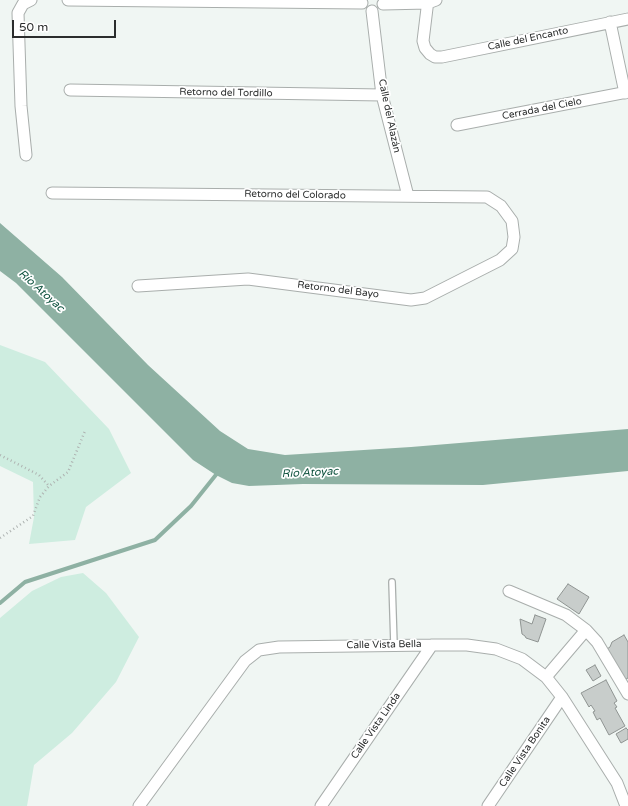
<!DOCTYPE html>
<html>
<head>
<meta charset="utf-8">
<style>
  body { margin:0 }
  #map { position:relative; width:628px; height:806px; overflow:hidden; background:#f0f6f3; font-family:"Varela Round",sans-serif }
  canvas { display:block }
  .scale { position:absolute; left:12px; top:20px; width:104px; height:18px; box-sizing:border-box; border:2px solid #2b2d2d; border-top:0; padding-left:5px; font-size:12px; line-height:14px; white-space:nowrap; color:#2b2d2d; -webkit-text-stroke:3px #fff; paint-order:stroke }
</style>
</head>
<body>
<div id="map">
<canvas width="628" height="806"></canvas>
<div class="scale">50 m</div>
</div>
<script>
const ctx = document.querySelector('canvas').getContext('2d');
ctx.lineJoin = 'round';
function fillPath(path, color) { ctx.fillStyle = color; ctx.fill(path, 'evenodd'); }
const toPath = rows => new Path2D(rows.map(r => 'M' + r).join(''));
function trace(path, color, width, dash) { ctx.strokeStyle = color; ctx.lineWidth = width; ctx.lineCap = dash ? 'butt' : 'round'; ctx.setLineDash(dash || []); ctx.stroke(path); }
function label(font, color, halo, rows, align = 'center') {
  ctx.font = font + ' "Varela Round",sans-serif'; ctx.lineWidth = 3.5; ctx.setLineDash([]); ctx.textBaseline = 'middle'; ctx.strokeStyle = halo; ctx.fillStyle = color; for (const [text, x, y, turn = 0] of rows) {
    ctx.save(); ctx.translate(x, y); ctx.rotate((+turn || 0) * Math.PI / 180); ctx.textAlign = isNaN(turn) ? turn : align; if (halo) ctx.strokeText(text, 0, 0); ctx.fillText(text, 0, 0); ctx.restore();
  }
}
const green = toPath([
  [0,345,45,362,109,429,131,473,86,507,75,540,29,544,34,517,33,482,0,466],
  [83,573,106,593,139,637,116,682,72,733,34,765,27,806,0,806,0,618,32,591,61,577]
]);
const water = toPath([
  [0,223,62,277,148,365,220,431,248,449,285,455,411,447,628,429,628,471,483,485,303,484,249,486,232,483,216,475,193,460,16,283,0,271]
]);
const stream = toPath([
  [0,603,25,582,155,540,191,506,219,471]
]);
const building = toPath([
  [568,584,589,597,579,614,557,599,568,584],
  [535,615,546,619,538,642,526,638,525,636,522,634,520,619,532,624,535,615],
  [624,635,628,642,628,678,624,680,607,649,610,647,612,642,624,635],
  [595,665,601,676,593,681,586,670,595,665],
  [606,680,617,701,614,703,617,707,615,708,625,726,609,735,600,718,597,720,593,712,595,711,591,705,589,707,581,693,606,680],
  [626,728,628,730,628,739,621,743,616,734,626,728]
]);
const path = toPath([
  [0,455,39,475,49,486],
  [0,538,33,516,40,497,49,486,68,472,85,431]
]);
const lane = toPath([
  [392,582,394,645]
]);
const street = toPath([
  [68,0,362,3],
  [428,0,423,41,425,48,430,54,435,57,442,57,628,19],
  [383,4,428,3,436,0],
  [372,11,382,95,408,196],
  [610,22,625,93],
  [70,90,382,95],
  [457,125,628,92],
  [26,155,21,106,18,13,23,4,31,0],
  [52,193,487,197,501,206,512,221,514,237,512,249,500,260,425,298,411,300,248,279,138,286],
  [509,591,566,615,586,630,597,642,628,694],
  [546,677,586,630],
  [139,806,245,661,259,650,279,647,432,645,467,645,496,649,522,659,546,677,562,697,617,783,626,806],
  [321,806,432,645],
  [488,806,562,697]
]);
const streetNames = [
  ["Calle del Encanto",528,39,-12],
  ["Retorno del Tordillo",226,93,1],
  ["Cerrada del Cielo",542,109,-11],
  ["Calle del Alazán",389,116,78],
  ["Retorno del Colorado",295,195,1],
  ["Retorno del Bayo",338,290,7],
  ["Calle Vista Bella",384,645,-1],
  ["Calle Vista Linda",376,726,-55],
  ["Calle Vista Bonita",525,752,-56]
];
const waterNames = [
  ["Río Atoyac",41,291,42],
  ["Río Atoyac",310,473,-3]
];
fillPath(green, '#ceede0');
fillPath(water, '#8eb1a3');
trace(stream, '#8eb1a3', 4);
fillPath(building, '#c8cdcb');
trace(building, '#8f9492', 1);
trace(lane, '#a9aeac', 8);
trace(street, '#a9aeac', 13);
trace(path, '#aeb3b1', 2.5, [1, 3]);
trace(lane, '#fff', 5.5);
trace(street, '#fff', 11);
label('10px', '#2b2d2d', '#fff', streetNames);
label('italic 11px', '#115440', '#fff', waterNames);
</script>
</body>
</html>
